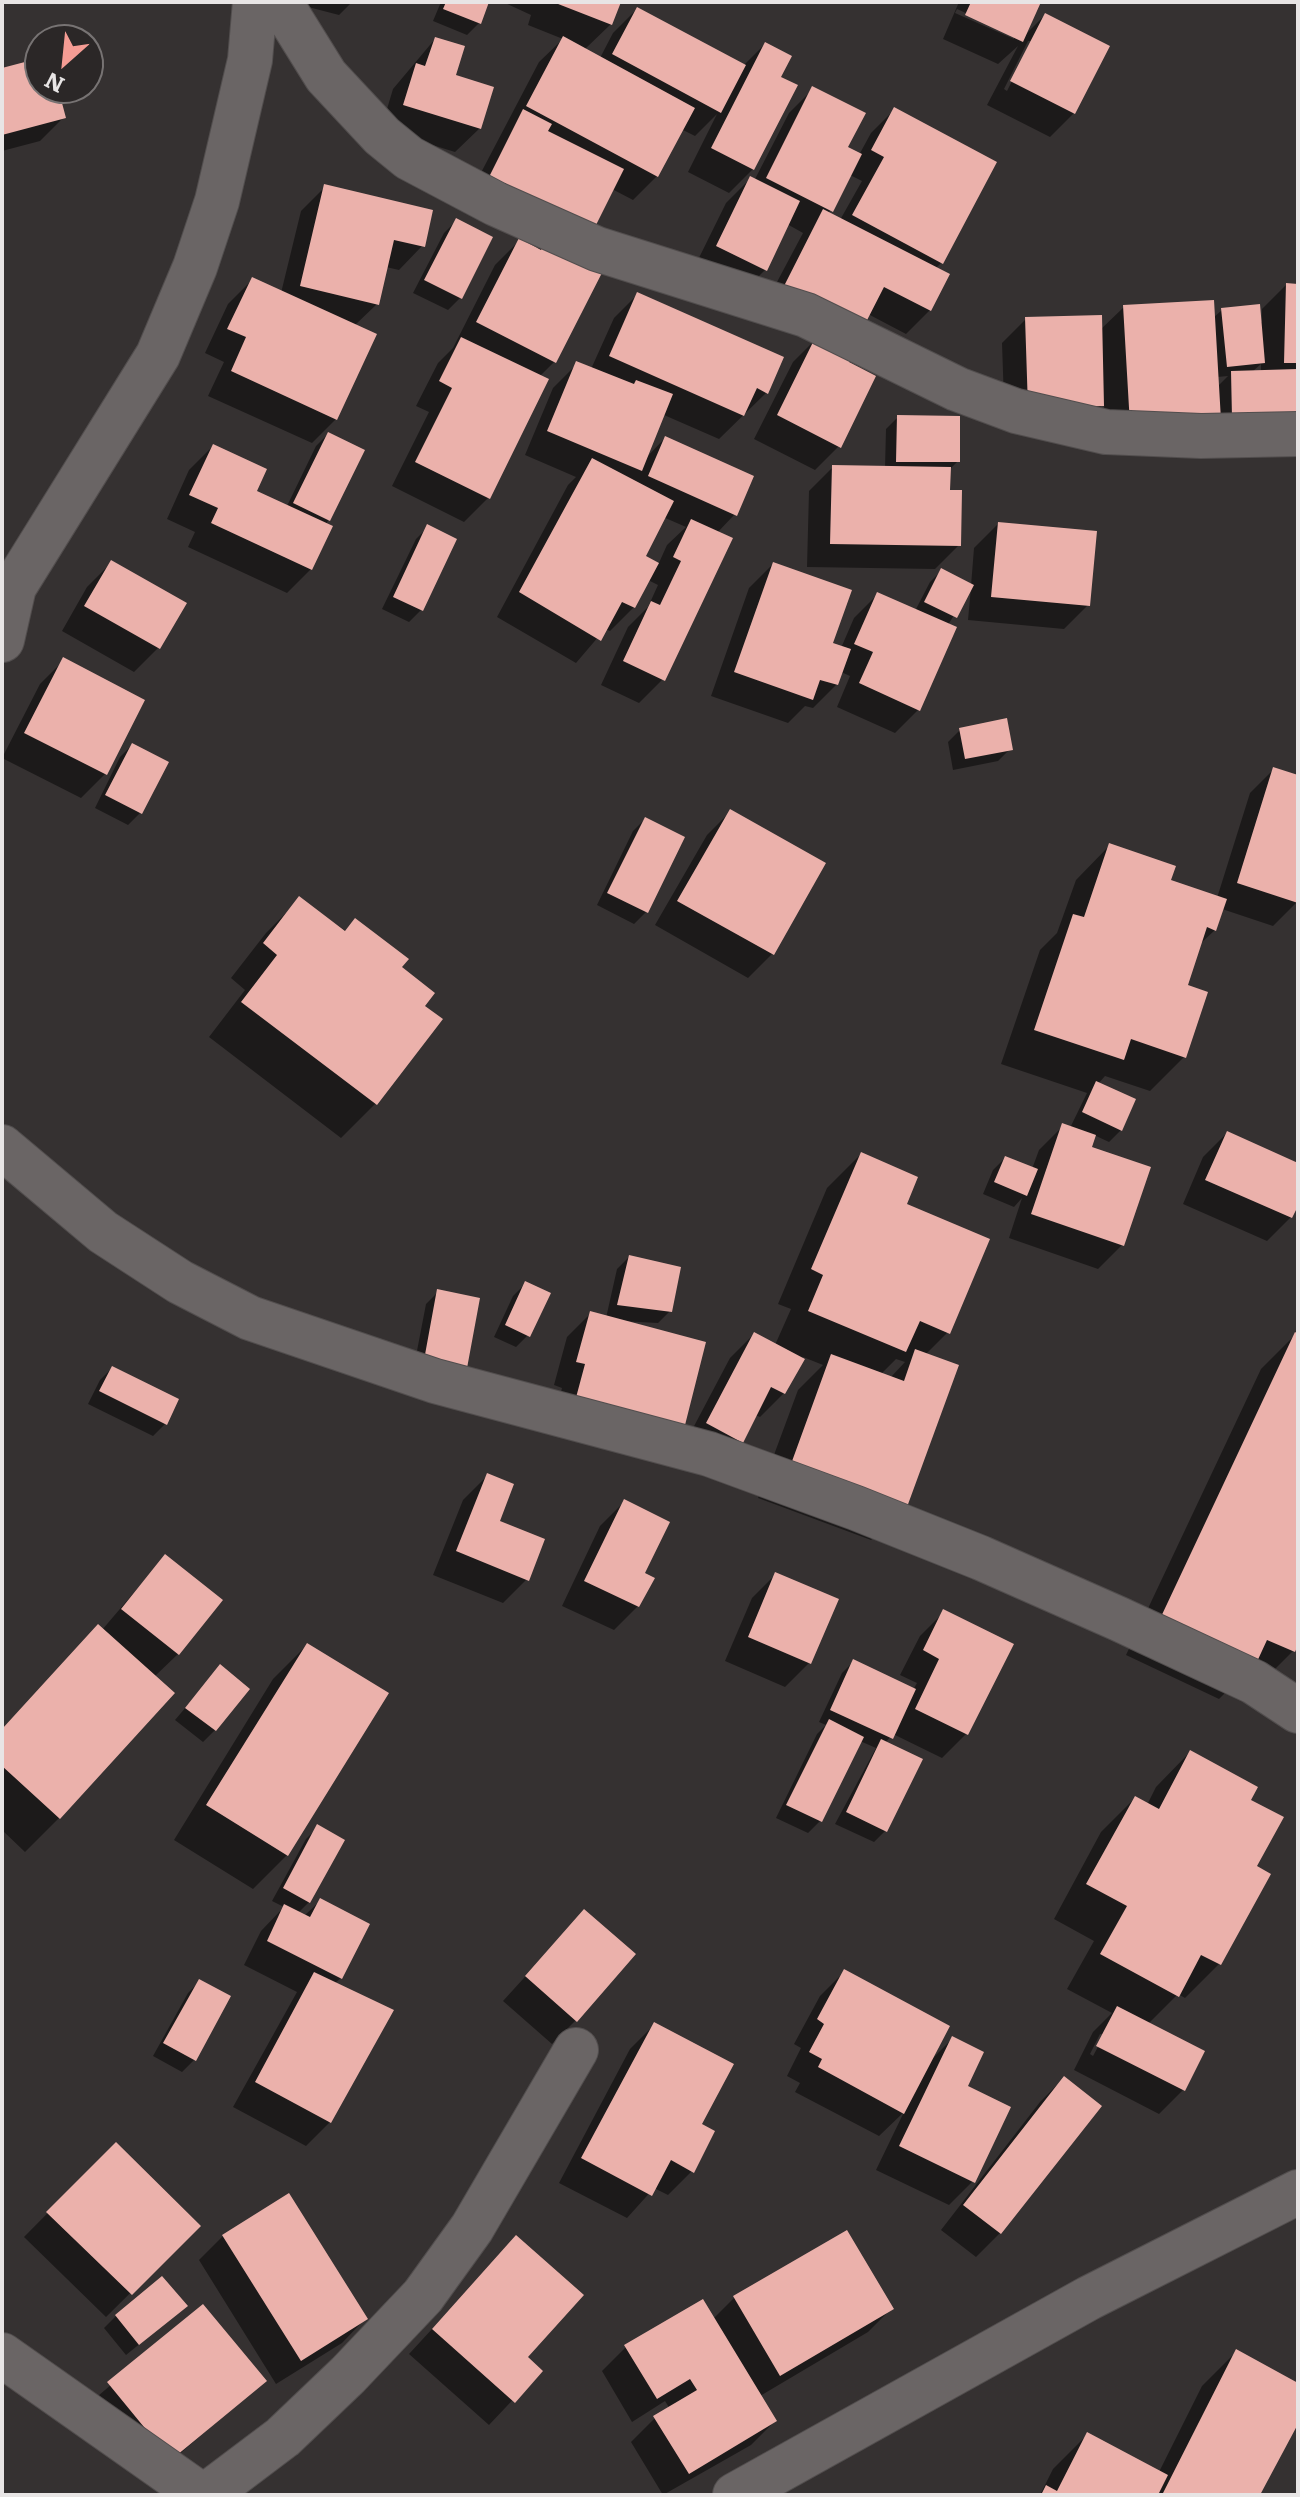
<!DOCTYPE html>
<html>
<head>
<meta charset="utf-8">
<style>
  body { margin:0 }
  #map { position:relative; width:1300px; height:2497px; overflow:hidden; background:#353131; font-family:Literata,serif }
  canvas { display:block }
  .frame { position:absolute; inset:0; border:4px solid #e8e5e5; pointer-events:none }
  .north { position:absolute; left:24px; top:24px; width:80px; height:80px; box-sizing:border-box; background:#2b2727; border:2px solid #777373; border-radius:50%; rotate:207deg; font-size:22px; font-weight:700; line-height:32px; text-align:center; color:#e8e5e5 }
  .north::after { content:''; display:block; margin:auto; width:28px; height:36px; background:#f59c94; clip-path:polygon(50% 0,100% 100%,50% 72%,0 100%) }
</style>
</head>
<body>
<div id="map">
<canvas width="1300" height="2497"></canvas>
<div class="frame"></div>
<div class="north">N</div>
</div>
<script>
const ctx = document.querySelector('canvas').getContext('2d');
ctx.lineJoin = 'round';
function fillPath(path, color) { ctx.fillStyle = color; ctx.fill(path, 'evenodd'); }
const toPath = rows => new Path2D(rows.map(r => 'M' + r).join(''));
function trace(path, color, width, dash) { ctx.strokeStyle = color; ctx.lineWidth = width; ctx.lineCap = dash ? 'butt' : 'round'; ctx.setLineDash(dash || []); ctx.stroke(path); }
const shadow = toPath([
  [289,2,352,2,339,15],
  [441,2,487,2,479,23,467,35,433,21],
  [503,2,619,2,611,24,584,50,600,58,613,33,637,9,743,66,765,44,778,78,753,169,729,193,688,172,717,114,695,136,681,129,657,176,633,200,612,189,589,234,554,362,539,377,488,498,464,522,392,486,429,412,416,406,438,363,453,348,495,265,519,241,536,249,540,246,463,207,539,62,563,39,528,25,531,15],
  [959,2,1039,2,1024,36,1045,15,1074,113,1050,137,987,105,1018,46,998,64,943,39],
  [957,9,1014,35,1014,39,955,13],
  [1028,41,1032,41,1007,91,1004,89],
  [435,39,480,128,455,152,381,129,393,89],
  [40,60,40,88,56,88,64,117,40,141,2,151,2,70],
  [813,89,846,148,859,155,871,133,895,109,941,263,935,269,930,310,906,334,868,314,846,363,839,446,815,470,754,439,793,362,813,342,760,314,803,233,787,224,765,270,741,294,693,270,726,203,750,179,754,181,789,113],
  [850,175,862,181,840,220,828,214],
  [325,187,423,245,399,270,386,267,377,304,354,326,336,419,312,443,208,396,224,362,205,353,228,304,252,280,281,293,301,211],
  [456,221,490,238,460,298,448,310,413,293,444,233],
  [1286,285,1298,286,1298,439,1106,448,1104,403,1078,429,1005,431,1002,343,1026,319,1100,330,1124,307,1213,318,1222,310,1262,322,1262,309],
  [1261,364,1261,372,1252,372],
  [1228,376,1217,387,1217,377],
  [638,294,766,393,719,439,664,415,644,460,665,438,735,514,717,533,663,679,639,703,601,685,628,627,648,607,658,585,648,580,634,607,610,631,605,629,576,663,497,617,568,485,576,477,525,455,553,388,577,364,591,369,614,318],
  [663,517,686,527,667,545,658,565,643,557],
  [898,417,958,461,949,470,948,492,959,545,935,569,807,567,809,491,833,467,885,468,886,429],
  [328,434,328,520,311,569,287,593,188,547,195,532,167,519,189,470,213,446,255,492,287,506,316,446],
  [998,524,1088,605,1064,629,968,620,971,587,948,625,919,709,895,733,837,707,850,676,841,672,837,684,813,708,805,706,788,723,711,696,749,588,773,564,831,644,841,648,854,618,878,594,915,611,930,582,942,570,971,586,974,548],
  [428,527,421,610,409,622,382,609,416,539],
  [111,563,158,648,134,672,62,631,87,587],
  [64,660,105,774,81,798,2,758,40,684],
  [960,730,1010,749,998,761,953,770,948,742],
  [132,745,140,813,128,825,95,808,120,757],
  [1274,769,1298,777,1297,902,1273,926,1222,909,1215,930,1199,945,1185,986,1184,1057,1150,1091,1105,1076,1098,1084,1121,1130,1109,1142,1094,1135,1089,1148,1122,1245,1098,1269,1009,1238,1022,1198,1014,1207,983,1194,993,1170,1005,1158,1032,1169,1039,1150,1063,1126,1070,1128,1087,1093,1001,1064,1040,950,1057,933,1076,880,1110,845,1168,881,1217,898,1250,793],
  [731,811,823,864,772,954,748,978,655,925,707,835],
  [645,819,646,912,634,924,597,905,633,831],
  [300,899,399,968,422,1006,440,1019,375,1104,341,1138,209,1037,245,990,231,978,266,933],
  [1227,1133,1298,1165,1298,1201,1291,1217,1267,1241,1183,1204,1203,1157],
  [861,1154,904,1205,948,1332,925,1355,905,1505,871,1540,758,1498,798,1390,823,1365,803,1357,784,1393,760,1417,755,1415,741,1442,717,1466,683,1447,730,1358,754,1334,775,1345,791,1309,778,1304,827,1188],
  [896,1359,905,1362,890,1378,881,1374],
  [629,1257,670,1311,658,1323,620,1321,704,1343,552,1428,562,1388,554,1385,567,1337,591,1313,606,1318,617,1269],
  [525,1284,528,1335,516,1347,494,1337,513,1296],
  [438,1292,451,1390,411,1382,426,1304],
  [1295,1335,1298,1641,1293,1651,1259,1685,1241,1677,1219,1699,1126,1655,1261,1369],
  [112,1368,165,1424,153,1436,88,1404,100,1380],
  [487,1476,497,1522,527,1579,503,1603,433,1575,463,1500],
  [624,1502,642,1574,638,1606,614,1630,562,1606,600,1526],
  [165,1556,178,1654,154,1677,59,1818,25,1852,2,1830,2,1729,98,1626,102,1630],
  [776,1574,809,1663,785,1687,725,1661,752,1598],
  [944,1612,966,1734,942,1758,893,1734,885,1743,886,1830,874,1842,835,1824,876,1748,860,1741,820,1821,808,1833,776,1818,817,1734,826,1725,819,1722,842,1673,854,1661,913,1690,917,1683,900,1675,920,1636],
  [307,1645,287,1855,253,1889,174,1840,273,1679],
  [220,1667,215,1730,203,1742,175,1720],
  [1190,1752,1249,1801,1219,1964,1185,1998,1178,1994,1148,2024,1183,2090,1159,2114,1074,2070,1093,2032,1112,2013,1067,1989,1094,1941,1054,1919,1101,1832,1135,1798,1147,1805,1156,1787],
  [1100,2034,1105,2034,1093,2056,1090,2054],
  [318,1827,309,1902,298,1913,304,1916,320,1901,341,1978,334,1984,330,2122,306,2146,233,2107,297,1992,244,1965,261,1931,284,1907,272,1901,306,1839],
  [584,1912,576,2020,552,2044,503,2001],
  [844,1972,932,2059,952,2039,965,2087,973,2181,949,2205,876,2170,904,2112,879,2136,795,2092,800,2083,787,2076,801,2048,794,2044,820,1996],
  [200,1981,194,2060,182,2072,153,2056,188,1993],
  [654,2025,699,2125,692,2171,668,2195,654,2188,627,2218,559,2183,630,2049],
  [1064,2078,1099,2107,1000,2233,976,2257,941,2230,1040,2102],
  [116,2144,198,2226,106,2317,24,2237],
  [289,2196,365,2319,342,2343,276,2384,199,2260,223,2236],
  [516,2238,526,2357,540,2371,489,2425,409,2354],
  [734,2298,892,2308,868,2332,760,2396,775,2421,751,2445,663,2495,631,2442,655,2418,670,2409,665,2401,632,2422,602,2371,626,2347,713,2319],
  [203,2306,264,2381,146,2483,84,2408],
  [116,2316,173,2317,126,2355,104,2328],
  [1236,2352,1298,2385,1298,2420,1257,2495,1040,2495,1053,2469,1087,2435,1159,2472,1202,2386]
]);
const building = toPath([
  [446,2,489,2,481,24,443,9],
  [553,2,621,2,612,25],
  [971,2,1041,2,1023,42,965,15],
  [637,7,746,65,721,113,612,54],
  [1045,13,1110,46,1075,114,1010,81],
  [563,36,695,108,658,177,526,106],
  [435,37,465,46,456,75,494,87,481,129,403,105,416,63,425,66],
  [765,42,792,56,781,77,798,85,754,170,711,148],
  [40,58,40,88,58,88,66,118,2,135,2,68],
  [812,86,866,113,848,147,862,154,833,212,766,178],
  [894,107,997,162,943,264,852,215,884,157,871,150],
  [523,109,552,124,548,131,624,169,591,235,486,183],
  [750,176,800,201,767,271,716,246],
  [324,184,433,210,425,247,394,240,379,305,300,286],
  [823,209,950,274,931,311,884,287,862,330,782,290],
  [456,218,493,237,462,299,424,280],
  [549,234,607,263,556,363,476,322,519,238,541,250],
  [252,277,377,334,337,420,231,371,246,337,227,329],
  [1286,283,1298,284,1298,363,1284,363],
  [637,292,784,357,768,394,757,388,744,416,609,356],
  [1214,300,1221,420,1130,425,1123,305],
  [1260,304,1265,363,1227,367,1221,308],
  [1102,315,1104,406,1028,408,1025,317],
  [816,336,853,354,849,362,876,376,841,448,777,415],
  [461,337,549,379,490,499,415,462,452,388,439,381],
  [576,361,634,384,636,380,673,394,642,471,547,431],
  [1298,369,1298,416,1232,418,1231,371],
  [897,415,960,416,960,462,896,462],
  [328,432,365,450,330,521,293,503],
  [665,436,754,476,737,516,648,476],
  [213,444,267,469,257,491,333,526,312,570,211,523,218,508,189,495],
  [592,458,674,501,646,556,659,563,635,608,622,602,601,641,519,592],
  [832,465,951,467,950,490,962,490,961,546,830,544],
  [691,519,733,538,665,681,623,661,651,601,660,605,681,561,673,557],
  [998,522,1097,531,1090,606,991,597],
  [427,524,457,539,423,611,393,597],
  [111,560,187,603,160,649,84,606],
  [773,562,852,590,833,643,851,649,838,685,820,680,813,700,734,672],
  [941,568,974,585,957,618,924,602],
  [877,592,957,627,920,711,859,683,873,652,854,644],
  [63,657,145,700,107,775,24,733],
  [1007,718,1013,750,965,759,959,728],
  [132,743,169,762,142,814,105,795],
  [1273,767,1298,775,1298,903,1237,883],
  [730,809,826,863,774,955,677,901],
  [645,817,685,837,648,913,607,893],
  [1109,843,1176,866,1171,880,1227,899,1216,931,1207,927,1188,985,1208,992,1186,1058,1131,1039,1124,1060,1034,1030,1073,914,1084,917],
  [299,896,345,931,355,918,409,959,402,967,435,993,425,1006,443,1019,377,1105,241,1002,277,955,263,943],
  [1096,1081,1136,1099,1122,1131,1082,1112],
  [1062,1123,1096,1135,1092,1147,1151,1167,1124,1246,1031,1214],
  [1227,1131,1298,1163,1298,1206,1292,1218,1205,1180],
  [861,1152,918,1177,907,1204,990,1239,950,1334,920,1321,906,1352,808,1311,823,1275,811,1269],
  [1005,1156,1038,1169,1027,1196,994,1182],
  [629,1255,681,1267,672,1312,617,1305],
  [525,1281,551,1293,530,1337,505,1325],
  [437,1289,480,1298,465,1379,422,1371],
  [590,1311,706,1342,683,1433,574,1405,585,1364,576,1362],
  [754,1332,805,1359,785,1394,771,1387,743,1443,706,1423],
  [1295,1332,1298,1334,1298,1645,1295,1652,1267,1640,1255,1666,1159,1621],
  [915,1349,959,1365,907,1507,791,1464,831,1354,904,1381],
  [112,1366,179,1399,167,1425,99,1391],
  [487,1473,514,1484,500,1521,545,1539,529,1581,456,1551],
  [624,1499,670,1522,645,1573,655,1578,639,1607,584,1581],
  [165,1554,223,1600,179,1655,121,1609],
  [775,1572,839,1599,811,1664,748,1637],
  [943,1609,1014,1644,968,1735,915,1709,939,1659,923,1650],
  [98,1624,175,1693,60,1819,2,1766,2,1729],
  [307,1643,389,1693,288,1856,206,1805],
  [853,1659,916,1689,893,1739,830,1710],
  [220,1664,250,1689,216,1731,185,1708],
  [829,1719,864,1737,822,1822,786,1805],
  [881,1739,923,1759,887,1832,846,1812],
  [1190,1750,1258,1787,1251,1800,1284,1817,1257,1866,1271,1874,1221,1965,1201,1955,1179,1997,1100,1954,1127,1906,1086,1884,1135,1796,1159,1809],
  [317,1824,345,1840,310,1903,283,1888],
  [320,1898,370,1924,342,1979,267,1941,284,1904,310,1917],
  [584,1909,636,1954,577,2022,525,1976],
  [844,1969,950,2026,904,2114,818,2067,822,2059,809,2052,824,2024,817,2019],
  [314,1972,394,2010,331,2123,255,2082],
  [199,1979,231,1996,196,2061,163,2043],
  [1117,2006,1205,2051,1185,2091,1096,2046],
  [654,2022,734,2064,702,2124,715,2131,694,2173,671,2160,652,2196,581,2158],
  [952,2036,984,2052,968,2086,1011,2107,975,2183,899,2146],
  [1064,2076,1102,2106,1001,2234,963,2205],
  [116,2142,201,2226,132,2295,46,2212],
  [289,2193,368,2319,301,2361,222,2235],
  [847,2230,894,2309,780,2376,733,2296],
  [516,2235,584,2295,528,2357,543,2371,515,2403,432,2329],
  [162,2276,188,2306,139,2345,115,2315],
  [703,2299,777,2421,689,2474,653,2416,697,2390,690,2379,657,2399,624,2345],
  [203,2304,267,2381,171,2460,107,2382],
  [1236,2349,1298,2383,1298,2424,1260,2495,1162,2495],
  [1087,2432,1168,2475,1158,2495,1041,2495,1046,2485,1057,2491]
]);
const minor = toPath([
  [280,2,326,76,382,136,409,158,496,204,597,249,806,315,957,389,1016,411,1106,432,1201,436,1298,434],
  [2,598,14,587,158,355,195,267,217,201,250,60,255,2],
  [2,640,14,587],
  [2,1147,103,1232,180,1282,250,1318,435,1381,709,1454,856,1508,981,1558,1119,1619,1254,1682,1298,1711],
  [2,2355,201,2495],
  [206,2495,283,2437,348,2375,423,2296,472,2228,576,2050],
  [735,2495,1089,2298,1298,2192]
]);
fillPath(shadow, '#0007');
fillPath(building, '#ebb1ab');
trace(minor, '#524e4e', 46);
trace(minor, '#6a6565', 44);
</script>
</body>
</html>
